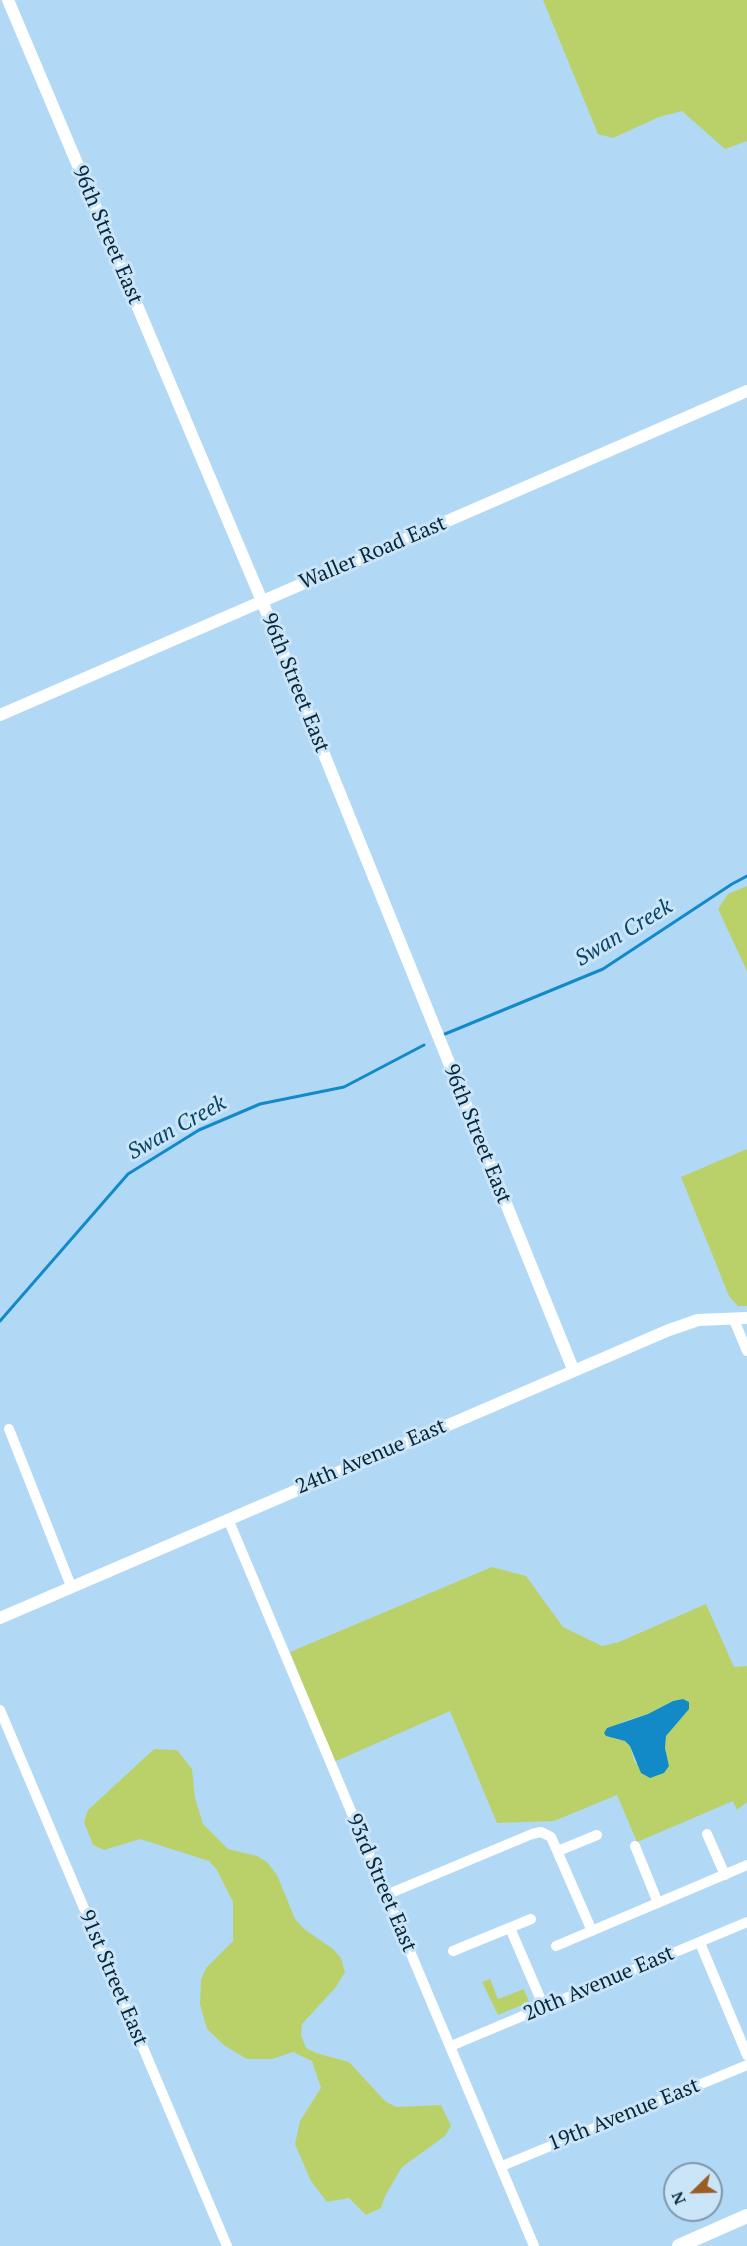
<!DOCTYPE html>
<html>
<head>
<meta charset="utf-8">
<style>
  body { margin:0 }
  #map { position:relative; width:747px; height:2246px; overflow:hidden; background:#b1d9f6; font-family:"PT Serif",serif }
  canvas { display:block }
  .north { position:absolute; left:663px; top:2162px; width:60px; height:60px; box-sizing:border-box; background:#cae4f8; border:2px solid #7d98ab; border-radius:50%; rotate:247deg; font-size:16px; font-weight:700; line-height:24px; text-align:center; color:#092638 }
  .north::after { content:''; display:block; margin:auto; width:21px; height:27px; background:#9b5d23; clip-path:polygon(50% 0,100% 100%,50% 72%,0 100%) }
</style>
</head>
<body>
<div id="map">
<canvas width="747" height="2246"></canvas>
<div class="north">N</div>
</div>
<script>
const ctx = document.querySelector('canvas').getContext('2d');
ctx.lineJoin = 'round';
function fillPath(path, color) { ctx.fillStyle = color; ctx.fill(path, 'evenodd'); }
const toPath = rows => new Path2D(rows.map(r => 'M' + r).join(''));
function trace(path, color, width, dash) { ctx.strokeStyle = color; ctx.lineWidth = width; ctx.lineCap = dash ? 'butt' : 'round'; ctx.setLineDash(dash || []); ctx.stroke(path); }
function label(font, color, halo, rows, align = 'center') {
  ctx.font = font + ' "PT Serif",serif'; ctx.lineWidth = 6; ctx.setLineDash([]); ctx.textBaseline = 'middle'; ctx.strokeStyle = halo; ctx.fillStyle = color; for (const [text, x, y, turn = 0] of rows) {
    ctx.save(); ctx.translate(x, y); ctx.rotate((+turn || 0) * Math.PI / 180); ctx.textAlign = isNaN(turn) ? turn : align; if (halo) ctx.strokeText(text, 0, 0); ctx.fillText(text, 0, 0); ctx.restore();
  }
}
const green = toPath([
  [543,0,747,0,747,141,725,149,682,111,659,117,613,138,598,134],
  [747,886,747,971,718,909,728,894],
  [747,1149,747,1306,738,1306,729,1296,681,1177],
  [492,1567,526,1576,563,1627,602,1646,619,1642,706,1604,734,1667,747,1666,747,1802,737,1810,733,1801,637,1842,617,1795,554,1821,497,1823,450,1711,334,1762,290,1652],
  [683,1699,666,1736,665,1748,669,1766,635,1763,630,1746,625,1741,606,1736,622,1722,648,1714,673,1701],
  [154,1749,177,1750,192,1769,195,1798,203,1824,228,1849,257,1856,267,1862,277,1875,295,1919,304,1929,333,1949,341,1958,345,1972,336,1987,302,2024,301,2035,306,2048,316,2053,349,2062,385,2101,396,2107,441,2105,451,2126,445,2136,402,2167,385,2196,381,2208,366,2215,349,2198,327,2202,311,2181,295,2144,300,2121,321,2088,312,2061,293,2052,272,2059,247,2059,225,2046,207,2029,200,2004,201,1980,206,1968,233,1941,233,1902,217,1870,209,1861,140,1839,104,1850,93,1845,84,1822,88,1810],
  [490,1979,498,1999,524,1989,529,2002,498,2015,482,1982]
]);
const water = toPath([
  [683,1699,689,1702,689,1709,666,1736,665,1748,669,1766,664,1773,650,1778,641,1773,630,1746,625,1741,606,1736,604,1733,607,1728,648,1714,673,1701]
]);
const stream = toPath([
  [445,1034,603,969,732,884,747,876],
  [0,1321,128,1174,199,1130,260,1104,344,1087,424,1045]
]);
const minor = toPath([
  [734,1320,747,1351],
  [9,1429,71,1586],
  [228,1519,534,2246],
  [0,1710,227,2246],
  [707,1834,725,1875],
  [635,1846,658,1903],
  [558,1851,597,1835],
  [386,1895,532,1834,541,1832,551,1837,592,1931],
  [510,1928,544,2007],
  [700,1943,747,2055],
  [556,1946,747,1865],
  [453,1951,531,1919],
  [451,2046,747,1922],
  [502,2166,747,2065]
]);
const tertiary = toPath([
  [8,0,262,601,573,1369],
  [0,715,747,391],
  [0,1618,669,1330,698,1320,747,1318]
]);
const secondary = toPath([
  [679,2246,747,2216]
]);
const streetNames = [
  ["96th Street East",107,235,67],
  ["Waller Road East",373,553,-23],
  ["96th Street East",295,683,68],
  ["96th Street East",477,1134,68],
  ["24th Avenue East",371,1457,-23],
  ["93rd Street East",381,1883,67],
  ["91st Street East",113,1978,67],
  ["20th Avenue East",599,1984,-23],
  ["19th Avenue East",624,2115,-22]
];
const waterNames = [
  ["Swan Creek",624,933,-31],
  ["Swan Creek",177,1128,-29]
];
fillPath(green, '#bad169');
fillPath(water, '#128ac8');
trace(stream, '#128ac8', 3);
trace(minor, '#fff', 10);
trace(tertiary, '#fff', 12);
trace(secondary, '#fff', 14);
label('21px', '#092638', '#cae4f8', streetNames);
label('italic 22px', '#0a4465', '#cae4f8', waterNames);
</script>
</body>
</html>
